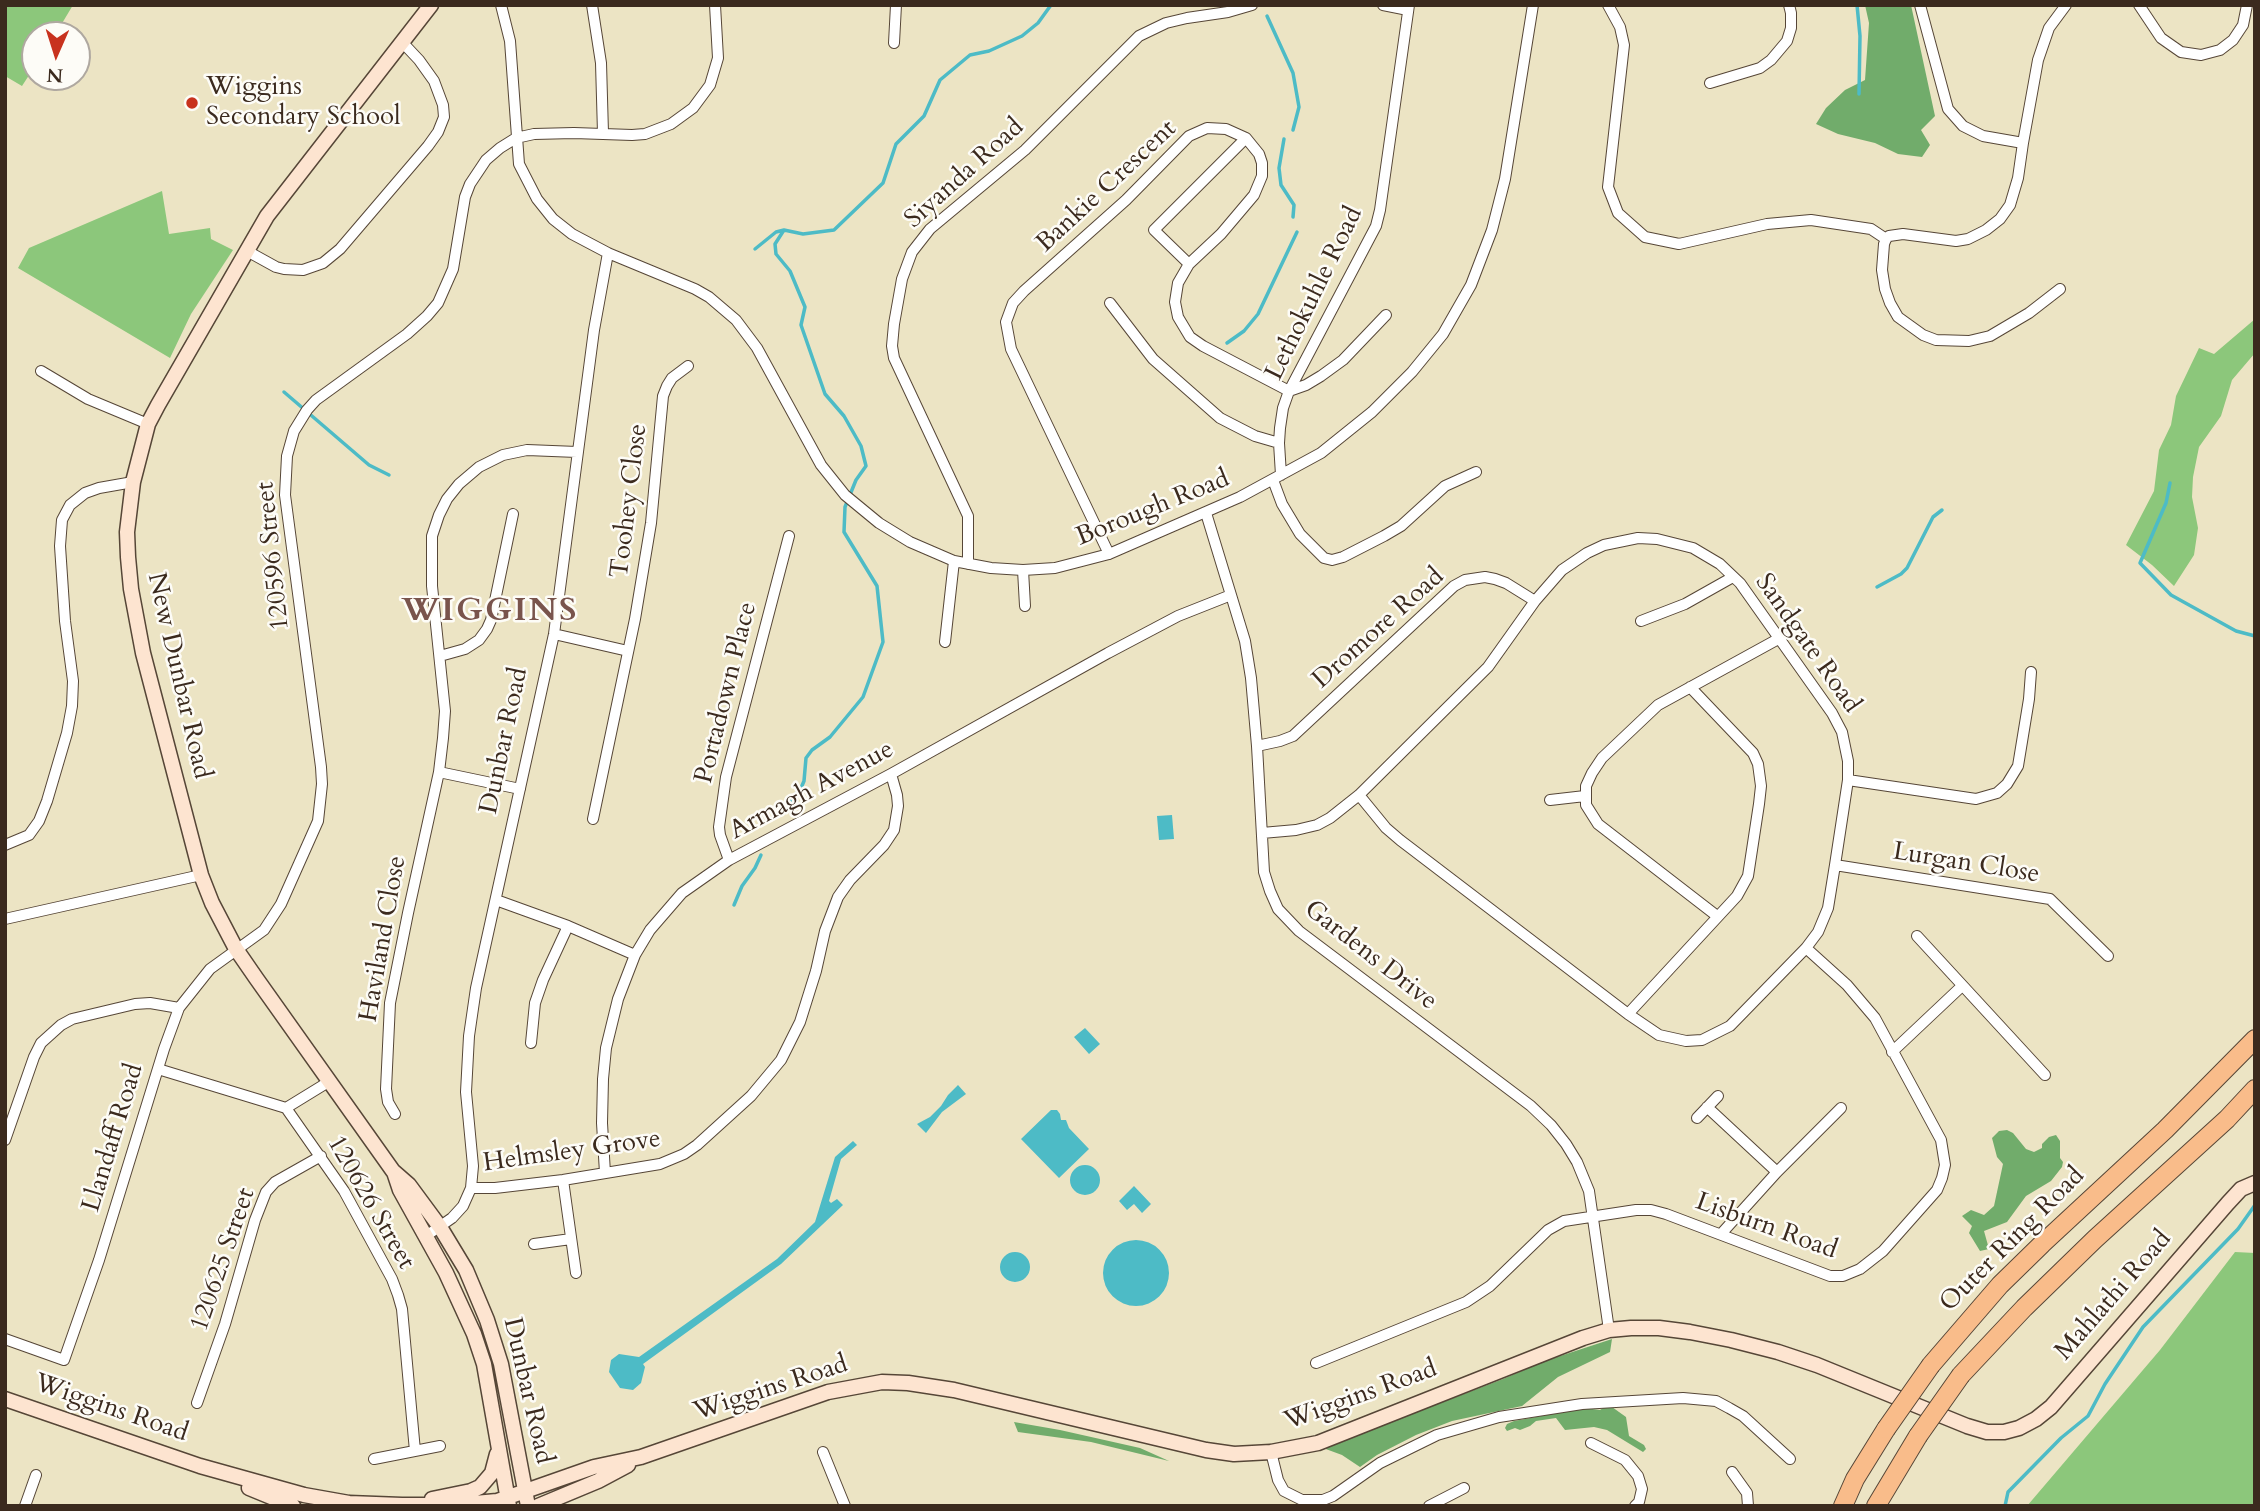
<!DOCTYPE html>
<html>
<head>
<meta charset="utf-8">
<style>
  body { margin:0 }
  #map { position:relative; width:2260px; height:1511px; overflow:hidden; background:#ece4c4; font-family:Cardo,serif }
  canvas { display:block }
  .frame { position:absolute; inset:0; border:7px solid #3b2a1e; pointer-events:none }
  .north { position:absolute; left:21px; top:21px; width:70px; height:70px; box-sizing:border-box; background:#fdfcf7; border:2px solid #afa8a0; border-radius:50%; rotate:183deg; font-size:19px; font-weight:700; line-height:28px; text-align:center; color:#3b2a1e }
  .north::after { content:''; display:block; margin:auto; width:24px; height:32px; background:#c8321e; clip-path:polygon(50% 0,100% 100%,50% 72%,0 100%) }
</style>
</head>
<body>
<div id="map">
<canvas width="2260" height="1511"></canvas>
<div class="frame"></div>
<div class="north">N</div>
</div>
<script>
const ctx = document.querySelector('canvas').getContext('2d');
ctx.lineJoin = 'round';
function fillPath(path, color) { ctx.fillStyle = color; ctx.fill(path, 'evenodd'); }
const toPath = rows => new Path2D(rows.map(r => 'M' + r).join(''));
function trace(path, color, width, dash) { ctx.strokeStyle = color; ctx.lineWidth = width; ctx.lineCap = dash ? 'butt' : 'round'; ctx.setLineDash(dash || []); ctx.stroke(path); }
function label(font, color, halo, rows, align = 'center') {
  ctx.font = font + ' Cardo,serif'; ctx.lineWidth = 5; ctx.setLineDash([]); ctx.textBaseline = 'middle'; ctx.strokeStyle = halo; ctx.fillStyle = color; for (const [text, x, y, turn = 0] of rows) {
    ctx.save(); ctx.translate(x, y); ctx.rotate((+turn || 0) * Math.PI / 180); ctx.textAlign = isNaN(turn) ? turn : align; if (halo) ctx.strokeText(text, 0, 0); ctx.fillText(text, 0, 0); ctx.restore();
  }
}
const green = toPath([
  [5,5,73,5,55,35,35,35,35,66,22,86,5,76],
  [162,191,169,234,210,228,211,239,233,250,191,314,170,358,18,268,29,248],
  [2255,319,2255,353,2232,380,2221,416,2199,447,2193,477,2192,497,2198,528,2194,555,2174,586,2152,565,2126,545,2154,491,2159,450,2171,425,2176,396,2199,348,2214,354],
  [2235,1252,2255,1253,2255,1506,2027,1506,2160,1350]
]);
const forest = toPath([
  [1865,5,1911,5,1935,116,1921,130,1930,145,1922,157,1898,154,1875,143,1838,134,1816,124,1826,108,1845,90,1865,80,1869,23],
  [2007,1130,2013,1133,2026,1149,2034,1152,2042,1148,2042,1144,2049,1137,2056,1135,2060,1141,2060,1158,2063,1162,2062,1167,2051,1181,2026,1196,2007,1222,1984,1231,1989,1249,1980,1251,1969,1233,1972,1226,1962,1216,1971,1210,1984,1215,1994,1206,2003,1164,1997,1157,1992,1138,1999,1131],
  [1612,1339,1610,1352,1558,1377,1522,1406,1452,1421,1416,1435,1377,1455,1360,1467,1342,1455,1323,1448,1503,1379,1545,1361],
  [1606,1406,1612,1407,1626,1417,1629,1436,1644,1445,1646,1449,1643,1452,1607,1430,1594,1427,1565,1430,1556,1418,1536,1421,1530,1426,1520,1430,1515,1428,1507,1431,1505,1428,1507,1424,1514,1421,1585,1408,1600,1410],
  [1014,1422,1060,1430,1140,1448,1169,1461,1091,1442,1018,1432]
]);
const water = toPath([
  [1172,815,1174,839,1159,840,1157,816],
  [1085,1028,1100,1044,1089,1054,1074,1037],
  [958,1085,966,1094,942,1112,926,1133,917,1124,930,1117,941,1106,948,1095],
  [1051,1110,1057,1110,1060,1114,1061,1120,1066,1120,1069,1128,1089,1149,1059,1178,1021,1139],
  [853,1141,857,1145,841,1159,829,1201,831,1203,837,1199,843,1205,781,1264,643,1364,645,1367,641,1383,633,1390,620,1388,609,1372,611,1360,619,1354,639,1357,777,1259,815,1222,835,1157],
  '1070 1180a15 15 0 1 1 30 0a15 15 0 1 1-30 0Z',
  [1134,1186,1151,1204,1142,1213,1134,1204,1127,1210,1119,1201],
  '1103 1273a33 33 0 1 1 66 0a33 33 0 1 1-66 0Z',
  '1000 1267a15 15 0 1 1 30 0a15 15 0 1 1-30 0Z'
]);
const stream = toPath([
  [1857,5,1860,36,1859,94],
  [1267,16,1293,73,1299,107,1293,130],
  [1284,139,1279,168,1281,185,1294,205,1293,217],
  [755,249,776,232,784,230],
  [1227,343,1244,331,1258,314,1297,232],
  [284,392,369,465,389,475],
  [2170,483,2166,503,2140,563,2171,595,2236,631,2255,636],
  [1877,587,1901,574,1907,568,1933,517,1942,510],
  [788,803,801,788,804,781,806,758,812,750,830,737,863,697,883,642,877,586,844,532,845,507,856,480,866,466,861,446,844,416,825,394,801,325,805,307,790,271,776,254,775,244,784,230,803,234,834,230,883,183,896,144,924,116,940,80,970,55,989,51,1022,36,1038,23,1051,5],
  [734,905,742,886,755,868,761,855],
  [2005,1506,2008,1492,2061,1438,2088,1416,2105,1384,2143,1327,2238,1229,2255,1205]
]);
const street = toPath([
  [501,5,510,41,519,164,537,199,553,219,572,234,608,253,695,289,709,297,736,320,757,348,821,465,845,495,879,523,910,542,954,561,991,568,1023,570,1055,568,1109,554,1240,497,1321,453,1372,412,1412,372,1443,334,1471,285,1492,230,1505,179,1533,5],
  [592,5,601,63,603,133],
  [1383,5,1408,10],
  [1608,5,1620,27,1624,45,1608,187,1618,213,1645,237,1679,244,1767,224,1811,220,1871,229,1886,239],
  [1920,5,1948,109,1963,126,1983,136,2023,143,2018,178,2010,205,2000,219,1986,230,1968,239,1956,241,1903,234,1889,236,1886,239,1884,244,1882,270,1885,289,1890,303,1898,317,1923,335,1936,340,1969,341,1990,336,2029,313,2060,289],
  [2139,5,2161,38,2181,52,2201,55,2220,50,2233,40,2243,25,2247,5],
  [894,43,896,5],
  [1710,83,1760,68,1771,60,1787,41,1791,28,1791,13,1789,5],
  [2023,143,2038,60,2049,28,2066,5],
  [247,251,276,267,284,269,303,270,323,263,340,249,428,146,438,132,444,117,443,105,434,81,419,60,403,43],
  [1189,264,1154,230,1246,138],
  [1110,303,1153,359,1220,418,1255,436,1279,443],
  [41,371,88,399,148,424],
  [1281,475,1279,443,1280,428,1283,408,1289,391,1376,226,1380,210,1409,5],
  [1273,480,1282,504,1300,534,1324,558,1332,560,1343,557,1384,536,1401,526,1445,486,1476,472],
  [1206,513,1245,641,1251,678,1257,746,1264,872,1270,891,1278,909,1299,931,1531,1106,1551,1125,1566,1144,1577,1162,1589,1191,1609,1330],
  [1109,554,1011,349,1006,322,1013,303,1024,291,1126,200,1189,136,1207,128,1226,129,1246,138,1259,154,1262,163,1262,176,1254,195,1221,234,1189,264,1178,283,1175,302,1178,317,1190,337,1203,346,1289,391,1306,385,1321,376,1343,360,1386,315],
  [968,564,968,516,894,358,892,346,894,324,902,279,912,252,930,229,1025,150,1139,36,1166,23,1187,18,1228,12,1252,5],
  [1023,570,1025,606],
  [1641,621,1685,604,1733,577],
  [554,634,628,651],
  [945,642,954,561],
  [440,656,465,649,479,640,487,629,491,620,513,514],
  [1257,746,1280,741,1293,736,1454,586,1465,580,1485,577,1495,579,1506,583,1535,601],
  [439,772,520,789],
  [1848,780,1976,799,1997,793,2007,784,2018,766,2029,699,2031,672],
  [1550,800,1585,796],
  [593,819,635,619,651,523,663,396,667,386,672,378,688,366],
  [1262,833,1296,830,1317,825,1330,818,1359,795,1488,667,1535,601,1562,570,1587,553,1604,545,1638,538,1657,539,1693,548,1720,564,1740,583,1832,713,1842,732,1848,761,1848,780,1835,865,1828,908,1818,932,1806,948,1730,1026,1702,1040,1686,1041,1659,1035,1628,1014,1400,840,1386,828,1359,795],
  [5,845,29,835,39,821,47,801,67,733,72,706,73,681,65,621,60,546,62,520,70,505,85,493,99,488,133,482],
  [729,860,720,835,719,827,726,777,789,536],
  [1835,865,2050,899,2108,956],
  [496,900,568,926,635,955],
  [1717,916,1598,824,1586,805,1586,786,1592,773,1602,758,1658,705,1780,638],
  [5,919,201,875],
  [1917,936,2045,1075],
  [1628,1014,1737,896,1748,876,1759,804,1761,786,1758,764,1753,753,1690,687],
  [531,1043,535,1003,543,980,568,926],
  [1892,1052,1962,986],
  [158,1069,286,1108,330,1081],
  [1707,1107,1777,1172],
  [286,1108,344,1191,392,1279,398,1295,402,1309,415,1451],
  [395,1114,388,1102,386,1089,390,1003,408,913,439,772,443,738,445,711,432,586,432,536,439,515,447,499,459,484,479,467,503,455,527,450,577,452],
  [1697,1118,1718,1096],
  [5,1140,34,1057,41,1043,61,1025,72,1019,135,1004,150,1003,179,1008],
  [605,1173,602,1123,603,1079,606,1048,618,999,635,955,650,930,682,893,729,860,891,774,1108,653,1178,616,1231,595],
  [563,1180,576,1273],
  [471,1188,495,1188,563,1180,660,1164,684,1154,697,1145,751,1096,781,1060,800,1022,816,971,825,931,838,897,850,880,884,845,894,830,898,806,897,795,891,774],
  [1721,1234,1777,1172,1841,1108],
  [426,1236,452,1218,463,1206,471,1188,473,1166,466,1092,469,1036,476,988,554,634,594,330,608,253],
  [534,1244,571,1239],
  [5,1339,64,1360,99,1260,164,1049,179,1008,210,969,264,930,281,904,318,821,322,784,321,767,285,495,287,456,294,431,307,410,316,400,407,334,427,316,438,303,453,269,465,197,470,184,486,160,500,148,516,138,534,134,574,133,632,135,645,134,671,124,693,108,710,85,718,58,715,5],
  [1316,1363,1466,1302,1490,1286,1548,1230,1564,1221,1636,1210,1651,1210,1666,1214,1830,1276,1843,1276,1860,1269,1883,1251,1937,1190,1942,1178,1945,1165,1941,1140,1875,1018,1847,985,1806,948],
  [197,1403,225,1324,255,1220,266,1192,275,1182,321,1156],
  [1591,1443,1625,1460,1638,1476,1642,1489,1639,1502,1635,1506],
  [823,1452,845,1506],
  [1271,1452,1278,1480,1284,1491,1302,1500,1323,1500,1333,1496,1380,1463,1437,1435,1499,1417,1582,1404,1683,1398,1716,1401,1729,1408,1743,1416,1790,1459],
  [374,1459,440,1446],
  [1732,1472,1747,1493,1748,1506],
  [25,1506,36,1475],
  [1429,1506,1464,1488]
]);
const secondary = toPath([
  [431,5,267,216,158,405,148,424,133,482,127,532,128,557,131,589,143,653,201,875,212,903,236,949,256,978,393,1171,409,1185,440,1227,466,1270,487,1320,501,1364,528,1506],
  [394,1172,400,1190,446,1273,474,1334,484,1364,509,1506],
  [5,1399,200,1466,304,1495,349,1503,402,1505,453,1505,497,1501,594,1467,641,1457,828,1392,882,1382,908,1383,954,1390,1206,1450,1234,1454,1271,1452,1318,1443,1583,1338,1609,1330,1631,1328,1659,1328,1690,1332,1731,1340,1778,1352,1817,1365,1967,1426,1987,1432,2004,1432,2019,1428,2036,1419,2051,1407,2228,1203,2241,1189,2255,1183],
  [249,1488,293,1506],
  [432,1499,471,1491,480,1487,492,1473,497,1454],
  [538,1506,598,1481,628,1465]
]);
const highway = toPath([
  [1931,1365,2000,1285,2042,1244,2165,1130,2255,1039],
  [1961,1375,2024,1308,2095,1239,2227,1119,2255,1089],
  [1843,1506,1855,1479,1886,1429],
  [1876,1506,1918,1436]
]);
const highwayBridge = toPath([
  [1886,1429,1931,1365],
  [1918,1436,1961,1375]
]);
const markers = [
  [192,103,7,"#c8321e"]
];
const poiNames = [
  ["Wiggins",206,88],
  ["Secondary School",206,118]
];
const streetNames = [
  ["Siyanda Road",965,174,-42],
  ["Bankie Crescent",1107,187,-43],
  ["Lethokuhle Road",1315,294,-64],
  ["Toohey Close",630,501,-83],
  ["Borough Road",1153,509,-22],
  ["120596 Street",274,556,-96],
  ["Dromore Road",1379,629,-42],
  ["Sandgate Road",1807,644,55],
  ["New Dunbar Road",178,676,77],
  ["Portadown Place",727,693,-76],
  ["Dunbar Road",505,741,-78],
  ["Armagh Avenue",812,791,-28],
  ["Lurgan Close",1966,864,9],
  ["Haviland Close",384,939,-80],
  ["Gardens Drive",1370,956,38],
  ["Llandaff Road",114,1138,-73],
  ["Helmsley Grove",572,1152,-8],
  ["120626 Street",370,1203,60],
  ["Lisburn Road",1766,1227,20],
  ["Outer Ring Road",2013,1240,-45],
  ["120625 Street",224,1260,-71],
  ["Mahlathi Road",2114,1296,-49],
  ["Wiggins Road",771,1389,-18],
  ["Dunbar Road",527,1391,77],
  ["Wiggins Road",1361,1396,-20],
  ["Wiggins Road",111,1409,19]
];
const districtNames = [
  ["WIGGINS",490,612]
];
fillPath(green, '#8cc77b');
fillPath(forest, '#71ac6b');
fillPath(water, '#4dbbc6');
trace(stream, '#4dbbc6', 3.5);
trace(street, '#564637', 12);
trace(secondary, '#564637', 17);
trace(highway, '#564637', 20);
trace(street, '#fff', 10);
trace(secondary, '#fde4d0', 14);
trace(highway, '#f9bc8a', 18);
trace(highwayBridge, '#564637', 20, []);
trace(highwayBridge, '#f9bc8a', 18);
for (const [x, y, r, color] of markers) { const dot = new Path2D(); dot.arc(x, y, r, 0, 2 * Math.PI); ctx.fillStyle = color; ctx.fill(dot); trace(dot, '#fdfcf7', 2.5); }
label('26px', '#3b2a1e', '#fdfcf7', poiNames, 'left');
label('26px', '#3b2a1e', '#fdfcf7', streetNames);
ctx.letterSpacing = '2px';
label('bold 33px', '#79544c', '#fdfcf7', districtNames);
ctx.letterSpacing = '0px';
</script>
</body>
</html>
